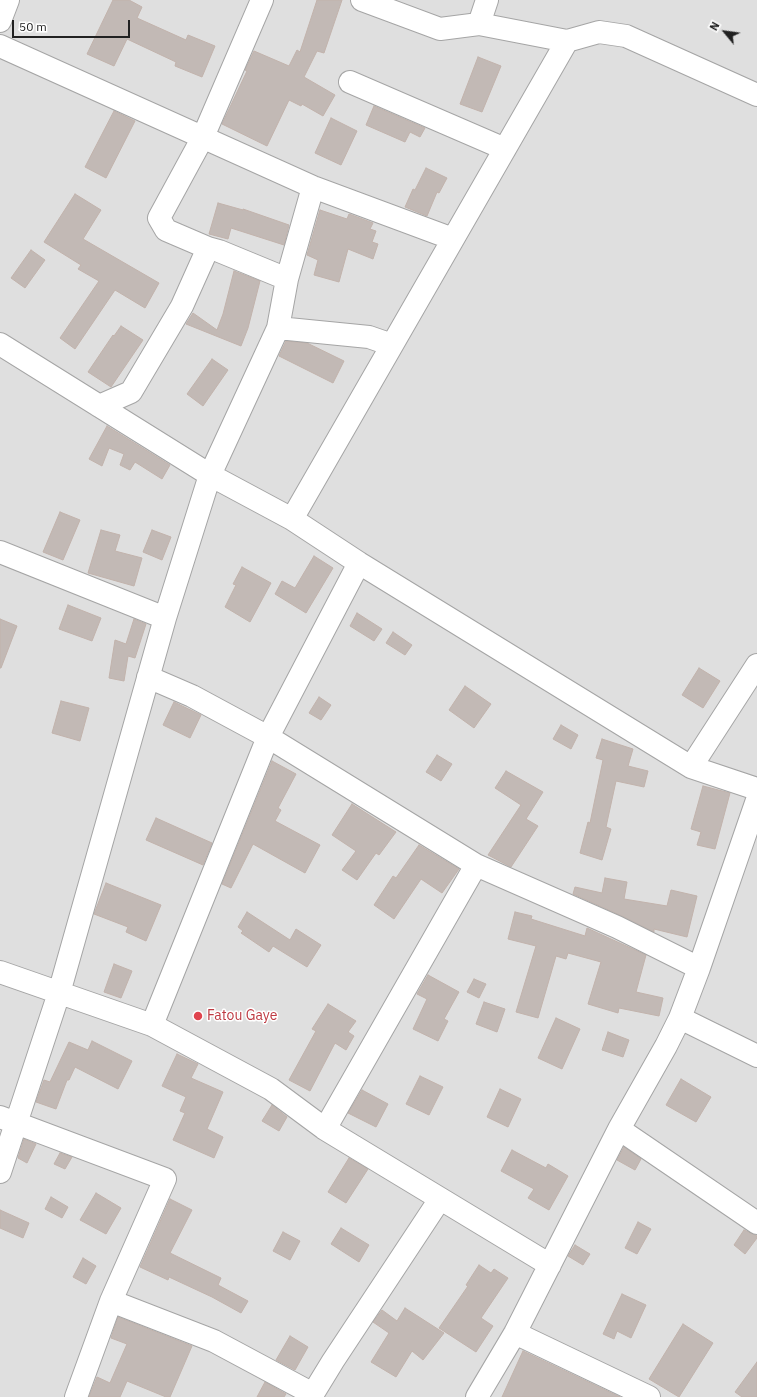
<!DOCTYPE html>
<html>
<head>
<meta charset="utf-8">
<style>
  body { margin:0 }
  #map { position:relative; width:757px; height:1397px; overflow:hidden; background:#f1eee9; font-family:"IBM Plex Sans",sans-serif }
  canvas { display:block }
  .north { position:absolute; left:705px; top:12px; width:40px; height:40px; -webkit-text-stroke:3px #fff; paint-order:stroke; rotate:299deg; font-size:11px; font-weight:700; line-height:16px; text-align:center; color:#212121 }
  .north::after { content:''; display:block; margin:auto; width:14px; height:18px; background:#212121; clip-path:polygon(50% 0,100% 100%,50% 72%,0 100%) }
  .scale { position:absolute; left:12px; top:20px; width:118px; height:18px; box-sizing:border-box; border:2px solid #212121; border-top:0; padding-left:5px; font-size:12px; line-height:14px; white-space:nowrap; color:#212121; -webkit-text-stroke:3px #fff; paint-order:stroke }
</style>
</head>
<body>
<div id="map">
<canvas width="757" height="1397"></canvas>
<div class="north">N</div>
<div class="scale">50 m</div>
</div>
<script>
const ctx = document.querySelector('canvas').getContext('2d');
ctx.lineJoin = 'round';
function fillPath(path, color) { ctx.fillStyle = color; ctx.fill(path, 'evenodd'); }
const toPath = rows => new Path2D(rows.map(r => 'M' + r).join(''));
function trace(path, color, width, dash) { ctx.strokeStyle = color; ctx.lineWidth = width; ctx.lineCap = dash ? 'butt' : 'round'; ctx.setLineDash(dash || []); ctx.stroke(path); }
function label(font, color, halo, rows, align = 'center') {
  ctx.font = font + ' "IBM Plex Sans",sans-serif'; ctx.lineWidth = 3; ctx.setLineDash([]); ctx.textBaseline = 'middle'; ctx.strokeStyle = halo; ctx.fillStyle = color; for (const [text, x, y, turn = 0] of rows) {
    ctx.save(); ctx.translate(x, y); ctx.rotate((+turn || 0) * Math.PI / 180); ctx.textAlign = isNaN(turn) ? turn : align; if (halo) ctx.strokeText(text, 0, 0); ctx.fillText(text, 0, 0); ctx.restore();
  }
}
const residential = toPath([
  [0,0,757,0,757,1397,0,1397]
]);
const building = toPath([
  [113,0,129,0,142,7,137,18,186,40,188,35,215,46,202,77,175,66,176,62,127,39,114,66,87,54,113,0],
  [317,0,342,0,324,53,317,51,304,77,335,95,323,116,302,104,301,106,289,100,267,146,222,124,247,71,245,70,254,51,289,66,297,50,300,52,317,0],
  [478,57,501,66,482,112,460,104,478,57],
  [374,106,425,128,420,137,410,132,405,142,366,125,374,106],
  [114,111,135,121,106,178,85,167,114,111],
  [331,118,357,131,341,165,315,153,331,118],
  [426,168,447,178,439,193,437,192,427,216,405,207,413,189,415,190,426,168],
  [75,194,101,210,83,239,159,283,145,308,115,290,75,349,60,338,99,281,78,269,81,265,44,242,75,194],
  [218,203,243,210,243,209,289,225,284,245,231,228,228,239,209,234,218,203],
  [320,210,347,219,349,214,373,223,370,229,376,231,372,242,378,244,373,259,348,249,339,282,314,275,318,260,307,255,320,210],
  [31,250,45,260,25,288,11,278,31,250],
  [234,271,260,281,248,328,241,346,186,324,193,313,217,330,223,314,234,271],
  [121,326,143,340,111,387,88,372,113,335,114,336,121,326],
  [286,341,307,343,344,361,333,383,279,356,286,341],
  [212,359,228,370,203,406,187,394,212,359],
  [107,426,170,465,162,479,135,462,130,470,120,465,124,454,109,448,102,466,89,459,107,426],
  [60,512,80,520,63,560,43,552,60,512],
  [101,530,120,535,115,551,142,558,134,586,88,573,101,530],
  [152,530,171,537,162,560,143,552,152,530],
  [314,556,333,568,306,613,275,594,282,581,295,588,314,556],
  [242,567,271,583,250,622,225,607,236,585,233,584,242,567],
  [68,605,101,618,92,641,59,629,68,605],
  [357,613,382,629,374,641,350,626,357,613],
  [0,619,17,626,1,668,0,668,0,619],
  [134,619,146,624,135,658,128,656,124,681,109,678,115,640,126,644,134,619],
  [393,632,412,645,405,655,386,643,393,632],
  [699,668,720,681,703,708,682,695,699,668],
  [465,686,491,704,474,728,449,710,465,686],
  [319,697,331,705,321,720,309,713,319,697],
  [61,701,89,708,80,741,52,733,61,701],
  [174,702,201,715,190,738,163,725,174,702],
  [561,725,578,735,571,749,553,739,561,725],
  [602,739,633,749,628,766,648,771,644,787,616,781,606,827,611,829,602,860,580,853,588,822,590,823,603,760,596,758,602,739],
  [437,755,452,764,441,781,426,772,437,755],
  [272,761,296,774,278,808,281,810,275,821,320,845,305,873,253,844,231,888,222,884,272,761],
  [506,771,543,792,526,819,538,826,511,867,488,855,521,805,495,788,506,771],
  [703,786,730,793,715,849,697,845,701,832,691,829,703,786],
  [352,804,396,832,379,855,376,853,357,880,342,870,356,851,332,835,352,804],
  [156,818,212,843,203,865,146,840,156,818],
  [419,845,459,869,442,893,421,879,394,919,374,905,393,876,396,878,419,845],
  [605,878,627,882,624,899,667,906,671,890,697,896,687,937,654,929,654,932,622,916,573,894,575,887,602,893,605,878],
  [106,883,161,905,146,941,126,932,128,927,94,914,106,883],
  [247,912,290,940,296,929,321,945,307,967,273,946,269,952,241,933,243,931,238,927,247,912],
  [515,912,532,916,531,919,585,936,587,928,646,955,636,992,663,998,659,1016,619,1008,618,1013,588,1004,601,962,568,953,566,959,556,956,538,1018,516,1012,536,946,508,939,515,912],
  [114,964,132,971,121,998,104,992,114,964],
  [428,975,459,992,444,1019,448,1021,438,1041,413,1029,427,999,417,994,428,975],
  [474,979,486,984,479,998,467,992,474,979],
  [484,1002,505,1009,497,1032,476,1024,484,1002],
  [328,1004,356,1021,348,1032,354,1036,346,1050,335,1043,310,1091,289,1080,316,1031,312,1029,328,1004],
  [556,1018,580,1029,562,1069,538,1058,556,1018],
  [608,1032,629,1040,623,1057,602,1050,608,1032],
  [92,1041,132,1061,118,1089,75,1067,69,1080,67,1080,56,1109,36,1102,44,1080,50,1082,69,1042,88,1050,92,1041],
  [177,1054,198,1064,191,1078,223,1092,207,1129,223,1137,214,1158,173,1140,185,1113,180,1111,186,1097,162,1086,177,1054],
  [420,1076,443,1087,429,1115,406,1104,420,1076],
  [681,1079,711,1097,696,1122,666,1105,681,1079],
  [500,1089,521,1099,508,1127,487,1117,500,1089],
  [362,1090,388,1104,376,1127,348,1113,362,1090],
  [272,1105,287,1117,279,1131,262,1121,272,1105],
  [24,1139,36,1144,27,1163,18,1158,24,1139],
  [624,1147,641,1159,635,1170,617,1160,624,1147],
  [512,1150,546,1168,548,1164,568,1176,549,1210,528,1198,534,1189,501,1171,512,1150],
  [60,1153,72,1157,65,1169,54,1164,60,1153],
  [349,1158,368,1169,346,1203,328,1192,349,1158],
  [96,1193,121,1208,106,1234,80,1220,96,1193],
  [51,1197,68,1207,62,1218,45,1209,51,1197],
  [170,1199,192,1210,170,1253,221,1278,218,1285,248,1301,241,1313,212,1297,169,1277,168,1280,140,1267,170,1199],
  [0,1210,29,1223,23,1238,0,1228,0,1210],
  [638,1222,651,1229,637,1254,625,1248,638,1222],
  [341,1228,369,1245,359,1262,331,1244,341,1228],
  [744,1230,757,1236,757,1238,745,1254,734,1245,744,1230],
  [283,1232,300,1241,290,1260,273,1251,283,1232],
  [575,1245,590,1254,583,1265,568,1256,575,1245],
  [83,1258,96,1266,86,1284,73,1277,83,1258],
  [479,1265,491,1273,494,1269,508,1278,481,1318,493,1326,476,1352,439,1328,468,1286,466,1285,479,1265],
  [622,1294,646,1305,631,1338,617,1331,614,1339,603,1334,622,1294],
  [405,1308,444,1333,423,1360,412,1351,396,1377,371,1362,389,1333,373,1322,382,1310,397,1321,405,1308],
  [118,1317,192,1346,170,1397,166,1397,127,1381,120,1397,89,1397,97,1377,110,1383,127,1344,111,1338,118,1317],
  [683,1324,713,1343,679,1397,649,1379,683,1324],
  [290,1336,308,1347,295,1370,276,1360,290,1336],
  [523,1351,620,1397,502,1397,523,1351],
  [757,1362,757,1397,742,1397,735,1392,757,1362],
  [265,1382,286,1394,284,1397,257,1397,265,1382]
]);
const minor = toPath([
  [262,0,203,137,159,218,166,230,208,248,219,251,287,279],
  [362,0,440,29,479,24,567,41,599,32,626,36,757,95],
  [0,21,8,0],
  [479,24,487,0],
  [0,46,313,187,453,239],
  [350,82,505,149],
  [278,328,369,337,392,345],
  [0,344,210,475,292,519,359,563,691,767,757,789],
  [99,406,131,392,182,306,208,248],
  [292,519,567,41],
  [0,552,165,618],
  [148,677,192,696,268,737,476,865,617,927,699,968],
  [691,767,757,665],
  [0,972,152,1025,271,1089,325,1129,550,1265],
  [680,1018,757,1056],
  [152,1025,268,737,359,563],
  [0,1117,165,1179,111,1301,76,1397],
  [325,1129,476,865],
  [619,1129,757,1223],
  [0,1172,59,993,165,618,210,475,278,328,287,279,313,187],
  [111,1301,214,1341,313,1394],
  [515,1333,649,1397],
  [311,1397,333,1361,440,1199],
  [477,1397,515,1333,619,1129,666,1046,680,1018,699,968,757,800]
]);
const markers = [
  [198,1016,5,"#e0444e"]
];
const healthNames = [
  ["Fatou Gaye",207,1016]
];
fillPath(residential, '#dfdfdf');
fillPath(building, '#c2b9b5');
trace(building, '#c2b3ac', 1);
trace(minor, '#a5a5a5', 24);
trace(minor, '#fff', 22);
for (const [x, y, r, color] of markers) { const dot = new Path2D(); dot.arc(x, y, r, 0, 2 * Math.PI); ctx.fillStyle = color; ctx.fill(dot); trace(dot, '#fff', 1.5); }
label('14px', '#be3a42', '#fff', healthNames, 'left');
</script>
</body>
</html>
